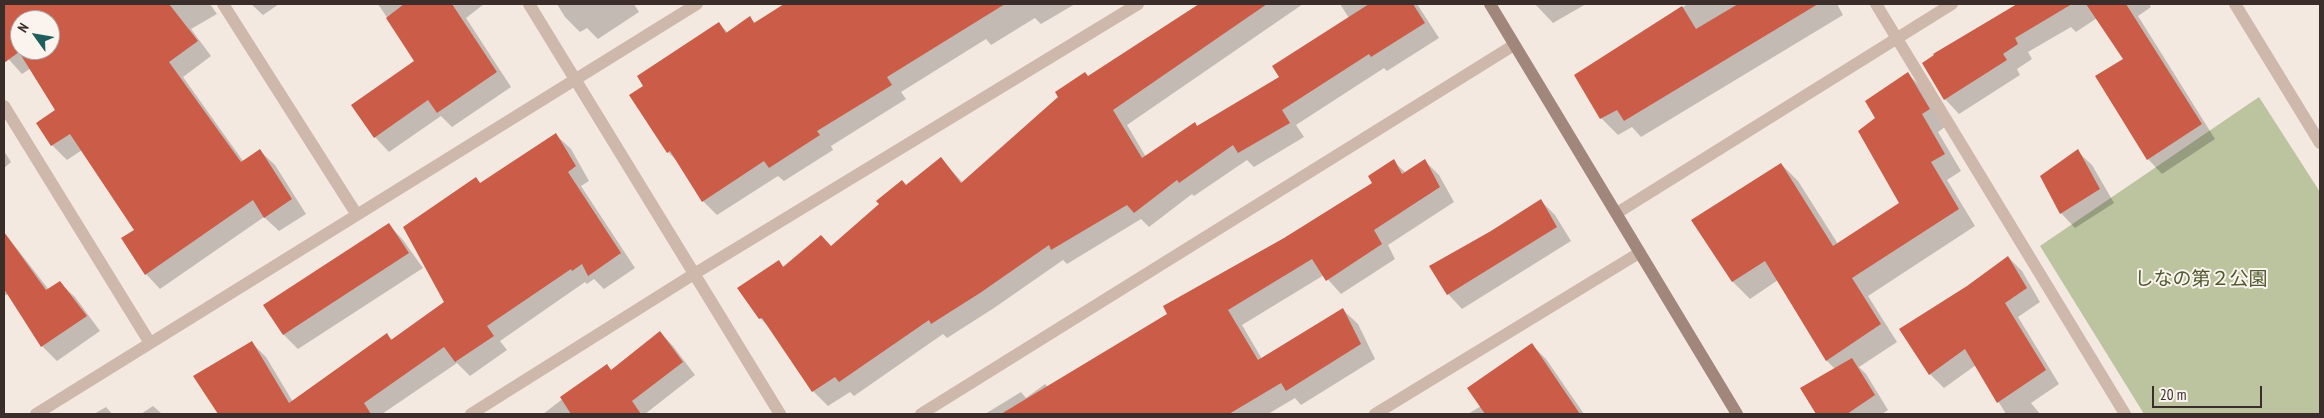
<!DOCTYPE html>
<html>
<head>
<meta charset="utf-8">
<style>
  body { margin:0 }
  #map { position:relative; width:2324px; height:418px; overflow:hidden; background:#f4e9e0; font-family:"PT Sans Narrow",sans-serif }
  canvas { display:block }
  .frame { position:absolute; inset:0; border:5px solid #3b2e2a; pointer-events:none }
  .north { position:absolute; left:10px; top:10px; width:50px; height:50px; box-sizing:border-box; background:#fbf3ed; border:1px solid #aea49f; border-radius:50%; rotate:302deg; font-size:14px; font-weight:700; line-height:20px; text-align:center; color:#3b2e2a }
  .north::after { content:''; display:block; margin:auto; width:18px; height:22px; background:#1e5e5d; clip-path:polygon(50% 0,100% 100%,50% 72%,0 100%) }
  .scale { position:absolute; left:2152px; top:386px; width:110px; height:22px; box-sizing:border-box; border:2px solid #3b2e2a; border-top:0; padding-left:6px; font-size:15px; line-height:18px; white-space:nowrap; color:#3b2e2a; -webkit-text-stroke:4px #fbf3ed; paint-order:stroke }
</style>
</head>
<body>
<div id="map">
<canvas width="2324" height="418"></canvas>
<div class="frame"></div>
<div class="north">N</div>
<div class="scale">20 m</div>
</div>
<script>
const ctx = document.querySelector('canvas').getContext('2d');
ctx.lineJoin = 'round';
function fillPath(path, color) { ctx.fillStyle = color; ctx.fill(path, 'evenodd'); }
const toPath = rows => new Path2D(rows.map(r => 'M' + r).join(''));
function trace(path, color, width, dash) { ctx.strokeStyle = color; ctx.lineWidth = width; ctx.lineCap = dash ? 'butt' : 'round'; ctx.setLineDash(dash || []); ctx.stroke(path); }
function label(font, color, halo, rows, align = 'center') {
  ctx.font = font + ' "PT Sans Narrow","Noto Sans JP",sans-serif'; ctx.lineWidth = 4; ctx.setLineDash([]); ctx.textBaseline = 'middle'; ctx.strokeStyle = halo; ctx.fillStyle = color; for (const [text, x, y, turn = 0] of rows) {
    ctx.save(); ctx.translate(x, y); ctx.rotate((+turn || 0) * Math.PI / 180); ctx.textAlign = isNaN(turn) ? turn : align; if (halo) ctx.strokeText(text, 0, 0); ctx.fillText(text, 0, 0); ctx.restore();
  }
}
const green = toPath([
  [2259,97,2320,192,2320,414,2144,414,2040,246]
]);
const shadow = toPath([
  [4,4,210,4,217,14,191,29,211,56,183,77,243,161,260,151,275,165,306,214,279,231,264,217,160,289,146,274,136,230,82,150,67,160,52,145,57,111,31,68,22,74,4,54,4,29,9,25,4,18],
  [20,20,50,20,50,50,20,50],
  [251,4,279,4,263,15],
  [378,4,484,4,466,18,511,87,452,127,441,116,389,152,375,137,416,61],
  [557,4,634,4,639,12,598,39,587,28,580,32,565,17],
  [786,4,919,4,923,10,934,4,1075,4,1041,24,1035,18,991,45,986,39,901,92,906,99,831,146,833,150,784,181,778,176,717,215,703,201,680,164,668,152,644,86,719,23,728,33,750,18,756,24],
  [1201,4,1303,4,1127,125,1146,157,1281,78,1349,18,1340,4,1417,4,1439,38,1387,71,1384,68,1296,125,1304,137,1254,167,1247,160,1194,196,1192,194,1149,227,1141,219,1067,264,1063,260,994,308,947,338,943,334,854,396,850,392,828,406,813,391,772,330,760,318,779,262,784,267,832,247,941,159,963,183,1088,77],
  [1535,4,1586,4,1553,23],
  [1688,4,1837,4,1843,15,1641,137,1632,127,1618,135,1601,118,1575,75],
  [2018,4,2149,4,2151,7,2138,16,2215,139,2162,174,2148,159,2125,60,2097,18,2076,32,2071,27,2028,52,2032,59,2017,69,2020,75,1959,114,1945,99,1935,54],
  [1908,74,1925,91,1946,126,1938,132,1961,171,1947,180,1975,226,1868,296,1897,342,1859,367,1866,374,1888,410,1882,414,1818,414,1801,388,1835,369,1827,361,1778,280,1750,299,1733,282,1693,220,1781,164,1798,181,1838,244,1901,204,1877,119],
  [556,135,571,149,589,181,581,186,635,268,604,289,594,279,587,284,585,282,500,341,507,350,470,376,457,363,382,414,220,414,195,376,252,343,266,357,293,402,387,335,393,340,445,302,481,184],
  [4,151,11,162,4,168],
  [2077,151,2092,165,2114,203,2075,228,2061,213],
  [1393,161,1406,173,1425,161,1439,175,1454,202,1388,245,1395,259,1341,294,1324,275,1242,325,1262,359,1343,310,1358,324,1375,359,1301,405,1295,398,1268,414,985,414,1021,392,1026,398,1045,384,1048,387,1169,314,1374,184],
  [1541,201,1555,215,1571,241,1462,309,1448,294,1431,267],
  [389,225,403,240,423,268,298,349,284,335,265,306],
  [4,232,49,290,60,283,75,297,100,331,57,361,42,346,8,294,4,296],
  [2008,257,2022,271,2040,302,2018,317,2059,384,2031,403,2040,414,2006,414,1976,365,1944,388,1930,374,1968,287],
  [660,332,673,346,695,375,645,414,543,414,607,365,612,371],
  [1532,345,1546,359,1584,414,1468,414,1481,406],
  [153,406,162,414,141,414],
  [106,407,112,414,94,414]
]);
const building = toPath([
  [4,4,169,4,198,41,169,62,241,162,260,149,292,199,264,218,253,200,145,275,121,238,134,230,70,134,51,146,36,123,55,110,19,52,4,63],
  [20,20,50,20,50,50,20,50],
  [404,4,452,4,497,72,437,113,428,100,374,138,351,105,414,61,386,18],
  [784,4,1005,4,887,77,892,85,817,131,820,135,769,168,764,161,702,202,670,151,667,153,629,95,643,86,637,76,719,22,726,33,750,16,754,23],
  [1199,4,1267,4,1113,110,1142,158,1195,122,1197,126,1279,77,1272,66,1369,4,1413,4,1425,23,1371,57,1369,54,1282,110,1290,123,1238,153,1233,145,1179,183,1177,180,1134,213,1127,205,1051,250,1049,245,980,293,931,324,929,320,839,382,835,377,812,392,762,318,759,319,737,288,779,260,783,267,821,235,831,246,879,204,876,201,902,180,906,185,941,157,961,183,1058,97,1055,92,1085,72,1088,76],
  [1738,4,1818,4,1624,121,1617,110,1600,119,1574,75,1682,6,1696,29],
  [2017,4,2072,4,2015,38,2018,44,2003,54,2007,60,1944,100,1922,63,1934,55,1933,54],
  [2086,4,2126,4,2202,124,2147,160,2095,76,2123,59],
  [1908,72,1930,109,1922,114,1945,154,1931,162,1959,209,1852,278,1881,324,1826,361,1765,261,1732,282,1691,220,1781,163,1833,246,1899,203,1858,131,1875,118,1865,101],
  [556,133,576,166,568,172,621,253,588,276,582,264,572,271,571,269,487,326,494,336,455,362,444,347,364,403,371,414,218,414,193,376,252,341,289,403,387,333,391,340,444,302,403,227,476,177,480,183],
  [2078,149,2100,189,2060,214,2040,176],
  [1394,159,1402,174,1425,159,1440,187,1374,230,1382,244,1326,281,1312,259,1228,310,1258,360,1343,308,1361,344,1286,391,1281,383,1229,414,1001,414,1167,314,1163,306,1284,238,1372,183,1368,176],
  [1541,199,1557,227,1447,295,1429,266,1491,231],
  [389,223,409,253,283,335,263,305],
  [4,232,46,290,60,281,87,316,41,347,4,289],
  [2008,256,2027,288,2005,303,2046,370,1997,403,1965,349,1929,375,1899,329,1967,286],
  [660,331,683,362,632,401,641,414,571,414,560,397,607,364,611,370],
  [1532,343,1580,414,1485,414,1467,388],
  [1852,358,1875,395,1847,414,1816,414,1800,388]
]);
const street = toPath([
  [223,4,357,215],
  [529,4,780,414],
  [1876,4,2125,414],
  [2235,4,2320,143],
  [4,106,150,343],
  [1617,213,1952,4],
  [36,414,697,4],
  [471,414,694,274,1138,4],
  [921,414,1514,45],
  [1375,414,1639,253]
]);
const secondary = toPath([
  [1490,4,1737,414]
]);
const parkNames = [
  ["しなの第２公園",2201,280]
];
fillPath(green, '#bbc49f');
fillPath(shadow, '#0003');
fillPath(building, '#ca5c48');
trace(street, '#cdb8ab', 12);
trace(secondary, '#a1867c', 12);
label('19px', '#4e5a2d', '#fbf3ed', parkNames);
</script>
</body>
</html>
